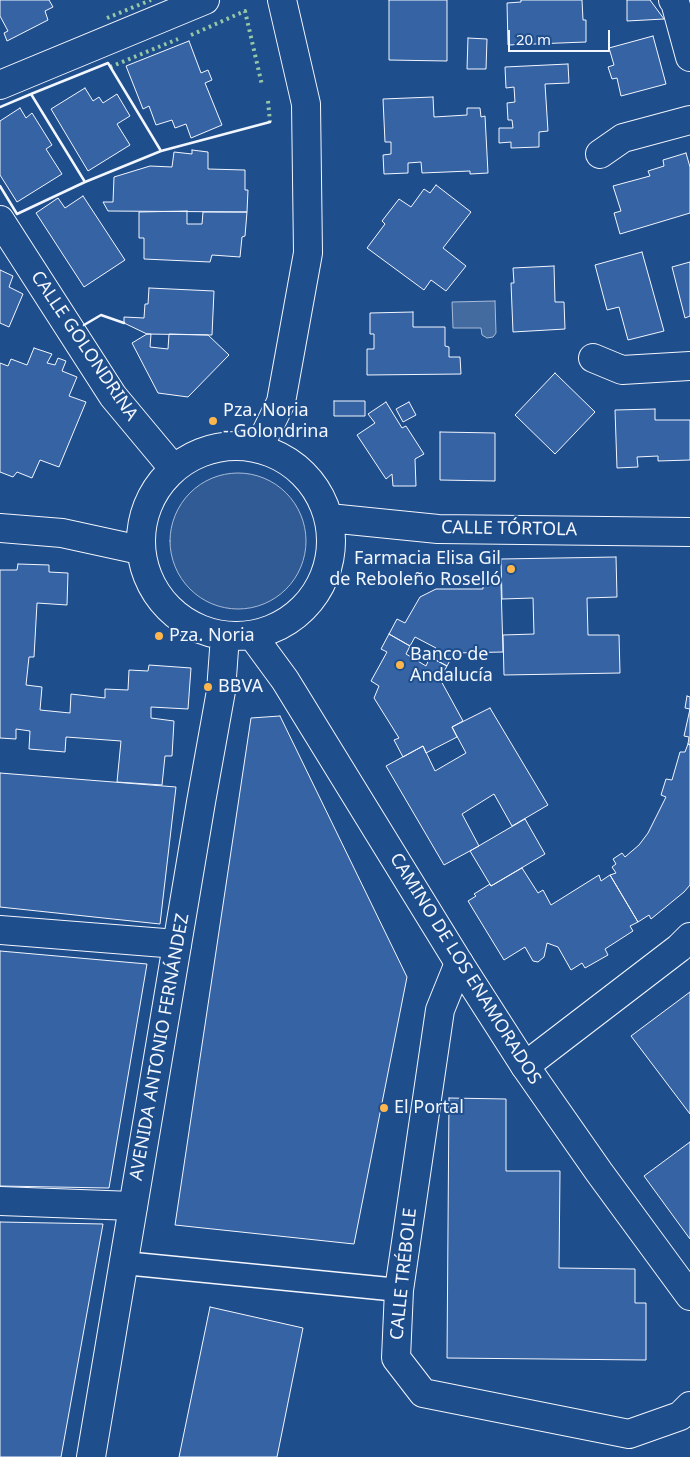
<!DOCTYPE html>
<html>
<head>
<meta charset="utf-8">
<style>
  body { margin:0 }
  #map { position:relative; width:690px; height:1457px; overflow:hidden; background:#1f4e8c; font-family:"Noto Sans",sans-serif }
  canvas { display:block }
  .scale { position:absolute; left:508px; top:30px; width:102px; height:22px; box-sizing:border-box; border:2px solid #f2f6ff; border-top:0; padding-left:6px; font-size:15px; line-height:18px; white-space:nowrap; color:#f2f6ff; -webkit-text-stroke:4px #1f4e8c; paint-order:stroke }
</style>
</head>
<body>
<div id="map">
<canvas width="690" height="1457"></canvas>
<div class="scale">20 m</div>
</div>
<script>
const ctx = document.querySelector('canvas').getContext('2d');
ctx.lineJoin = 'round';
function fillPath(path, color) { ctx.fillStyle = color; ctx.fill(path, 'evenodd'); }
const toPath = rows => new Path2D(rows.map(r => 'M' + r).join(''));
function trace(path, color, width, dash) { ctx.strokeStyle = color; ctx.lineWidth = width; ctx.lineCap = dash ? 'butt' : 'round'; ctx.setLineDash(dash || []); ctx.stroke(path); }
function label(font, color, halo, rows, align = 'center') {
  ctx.font = font + ' "Noto Sans",sans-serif'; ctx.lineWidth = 4; ctx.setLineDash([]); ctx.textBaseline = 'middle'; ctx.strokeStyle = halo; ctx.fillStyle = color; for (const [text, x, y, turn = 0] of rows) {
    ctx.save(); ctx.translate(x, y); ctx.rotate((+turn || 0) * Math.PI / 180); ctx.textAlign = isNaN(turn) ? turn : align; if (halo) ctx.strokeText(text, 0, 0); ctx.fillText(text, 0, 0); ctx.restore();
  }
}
const built = toPath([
  '170 541a68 68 0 1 1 136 0a68 68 0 1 1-136 0Z'
]);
const water = toPath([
  [495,301,496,333,493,337,487,338,482,335,481,328,453,328,452,302,495,301]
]);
const building = toPath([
  [0,0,49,0,53,7,45,11,48,20,7,41,4,33,8,31,0,16,0,0],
  [389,0,447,0,447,61,389,60,389,0],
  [521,0,582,0,583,20,586,20,586,42,508,45,507,3,521,2,521,0],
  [627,0,650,0,664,19,627,21,627,0],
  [653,36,666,84,621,96,617,78,612,79,608,67,614,65,609,48,653,36],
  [468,38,487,39,486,69,467,69,468,38],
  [189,41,201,73,208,70,212,80,205,83,222,125,191,138,186,124,175,128,172,120,156,125,149,106,143,109,126,66,189,41],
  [568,64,569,83,545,84,548,131,539,132,539,147,511,148,511,142,499,143,499,128,513,128,512,120,508,120,507,103,515,102,514,87,506,88,505,67,568,64],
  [85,88,93,101,99,97,103,103,117,94,130,116,117,124,130,145,88,171,51,109,85,88],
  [433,97,434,117,467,115,467,108,480,108,481,117,485,116,488,173,470,174,470,171,422,173,421,162,408,163,408,173,384,174,383,155,391,154,391,142,385,142,383,99,433,97],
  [20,108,26,118,32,113,52,145,46,149,62,174,17,202,0,175,0,121,20,108],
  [192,150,208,152,208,169,245,170,245,190,248,190,247,212,108,211,103,202,113,202,114,177,150,166,172,167,174,152,192,154,192,150],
  [686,153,690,167,690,213,620,234,614,213,621,211,613,186,650,176,648,171,664,166,663,160,686,153],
  [436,185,471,212,443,248,466,266,446,291,431,280,424,290,367,248,385,224,382,221,399,199,411,207,424,189,430,193,436,185],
  [83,196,125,260,84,287,36,213,58,198,65,208,83,196],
  [187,211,187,224,202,224,203,212,247,212,245,236,242,237,240,257,212,255,210,262,144,259,144,238,139,238,139,212,187,211],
  [642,252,664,331,628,340,619,307,607,310,595,265,642,252],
  [690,262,690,316,685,318,672,267,690,262],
  [554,266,555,302,564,302,565,329,513,332,511,283,514,283,513,268,554,266],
  [0,270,13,276,9,287,23,294,9,327,0,323,0,270],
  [149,288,214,291,212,335,147,334,124,323,124,317,144,318,145,304,148,304,149,288],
  [413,312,413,327,445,327,445,346,449,347,449,357,460,357,461,374,367,375,367,349,374,349,374,334,370,334,370,313,413,312],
  [147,334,151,334,150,347,168,349,169,334,208,335,229,355,188,397,158,393,132,343,147,334],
  [34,348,52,354,47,363,55,365,58,358,66,361,62,371,77,377,69,396,86,402,59,467,40,460,32,478,17,472,13,477,0,472,0,363,8,366,11,359,27,365,34,348],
  [555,373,595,412,555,454,515,415,555,373],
  [334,401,365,401,365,416,334,416,334,401],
  [386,402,402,428,406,426,424,454,415,459,416,486,393,486,392,474,386,479,357,435,375,423,368,414,386,402],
  [409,402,416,415,403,422,396,409,409,402],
  [655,409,655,420,690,420,690,460,658,461,658,456,637,457,638,467,617,468,615,410,655,409],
  [440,432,495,433,495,481,440,480,440,432],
  [616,557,617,597,587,598,588,635,619,635,620,673,504,675,503,635,534,634,533,598,502,599,501,559,616,557],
  [18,564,49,565,49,572,68,573,67,605,37,603,34,657,29,657,26,685,42,687,40,710,70,713,71,694,105,698,105,689,128,690,129,670,148,671,149,665,191,668,188,709,151,707,151,718,174,721,172,756,165,756,162,785,117,782,121,741,66,737,65,752,29,749,30,731,16,729,16,739,0,738,0,570,17,570,18,564],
  [483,583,501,584,503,652,454,653,447,666,430,657,436,648,415,637,410,646,389,634,397,619,405,623,420,597,436,589,483,589,483,583],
  [389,634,410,646,406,654,426,666,430,657,447,666,440,679,463,721,452,727,457,737,426,753,423,746,403,757,394,740,399,738,374,698,379,686,371,681,387,652,381,649,389,634],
  [687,696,690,697,690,745,688,744,689,737,684,736,690,709,685,708,687,696],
  [490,708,548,805,512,826,494,794,462,814,479,846,444,865,386,766,423,746,435,771,466,753,452,727,490,708],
  [280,716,407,977,354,1244,175,1225,251,718,280,716],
  [688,744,690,745,690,885,684,892,651,919,649,915,638,922,610,875,616,873,612,867,616,864,613,859,622,853,625,857,639,845,648,833,666,797,661,795,666,779,672,780,680,752,685,752,688,744],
  [0,773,176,787,160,924,0,907,0,773],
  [525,819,545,854,491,886,470,851,525,819],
  [522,868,538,893,543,890,551,905,599,875,601,881,610,875,638,922,630,926,633,931,605,949,608,955,585,968,582,963,571,970,558,947,547,943,544,957,538,962,533,961,525,947,504,960,468,901,476,896,474,894,490,884,491,886,522,868],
  [0,951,147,964,109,1188,0,1186,0,951],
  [690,992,690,1114,631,1036,690,992],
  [449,1098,506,1099,506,1171,560,1171,559,1268,635,1269,635,1303,646,1303,646,1360,447,1358,449,1098],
  [690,1142,690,1239,644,1176,690,1142],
  [0,1222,103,1224,61,1457,0,1457,0,1222],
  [210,1307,303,1328,277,1457,179,1457,210,1307]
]);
const pedestrian = toPath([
  [124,1263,399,1290]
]);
const minor = toPath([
  [673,0,675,2,690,57],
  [0,85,205,0],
  [600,154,623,138,690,120],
  [0,220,113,396,173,468],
  [593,358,622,370,690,366],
  [0,930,177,944],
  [459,963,440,1010,399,1290,396,1358,423,1393,629,1434,680,1416,690,1406],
  [525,1066,679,948,690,937],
  [0,1201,133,1206]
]);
const tertiary = toPath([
  '141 541a95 95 0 1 1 190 0a95 95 0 1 1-190 0Z',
  [259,447,281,402,308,253,306,104,282,0],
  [329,518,438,529,690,532],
  [0,528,62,533,140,550],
  [252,635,285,680,459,963,525,1066,599,1172,690,1296],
  [91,1457,201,802,221,691,225,636]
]);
const hedge = toPath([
  [107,18,151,0],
  [191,35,245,11,262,85],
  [110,67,178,39],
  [268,101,270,122]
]);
const wall = toPath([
  [31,94,108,63,161,151,85,182],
  [0,107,31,94,85,182,17,214,0,186],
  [161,151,270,122],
  [84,325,101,315,124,323]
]);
const markers = [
  [213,421,5,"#ffb74d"],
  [511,569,5,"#ffb74d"],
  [159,636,5,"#ffb74d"],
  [400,665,5,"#ffb74d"],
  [208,687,5,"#ffb74d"],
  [384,1108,5,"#ffb74d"]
];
const streetNames = [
  ["CALLE GOLONDRINA",84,346,56],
  ["CALLE TÓRTOLA",509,529,1],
  ["CAMINO DE LOS ENAMORADOS",465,969,58],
  ["AVENIDA ANTONIO FERNÁNDEZ",160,1047,-80],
  ["CALLE TRÉBOLE",404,1274,-84]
];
const poiNames = [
  ["Pza. Noria",223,411],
  ["- Golondrina",223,432],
  ["Farmacia Elisa Gil",501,559,"right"],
  ["de Reboleño Roselló",501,580,"right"],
  ["Pza. Noria",169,636],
  ["Banco de",410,655],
  ["Andalucía",410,676],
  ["BBVA",218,687],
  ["El Portal",394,1108]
];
fillPath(built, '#305b95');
trace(built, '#a8bbd7', 1);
fillPath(water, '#446ba0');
trace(water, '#a8bbd7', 1);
fillPath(building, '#3563a3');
trace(building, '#f2f6ff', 1);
trace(pedestrian, '#f2f6ff', 25);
trace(minor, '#f2f6ff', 30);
trace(tertiary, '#f2f6ff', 30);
trace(pedestrian, '#1f4e8c', 22);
trace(minor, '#1f4e8c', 28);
trace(tertiary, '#1f4e8c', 28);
trace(hedge, '#97c8a6', 4, [2.5, 4]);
trace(wall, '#f2f6ff', 2.5);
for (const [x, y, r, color] of markers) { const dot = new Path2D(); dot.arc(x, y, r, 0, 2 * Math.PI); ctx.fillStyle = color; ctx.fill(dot); trace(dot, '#1f4e8c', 2); }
label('18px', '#f2f6ff', '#1f4e8c', streetNames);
label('18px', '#f2f6ff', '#1f4e8c', poiNames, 'left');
</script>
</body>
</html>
